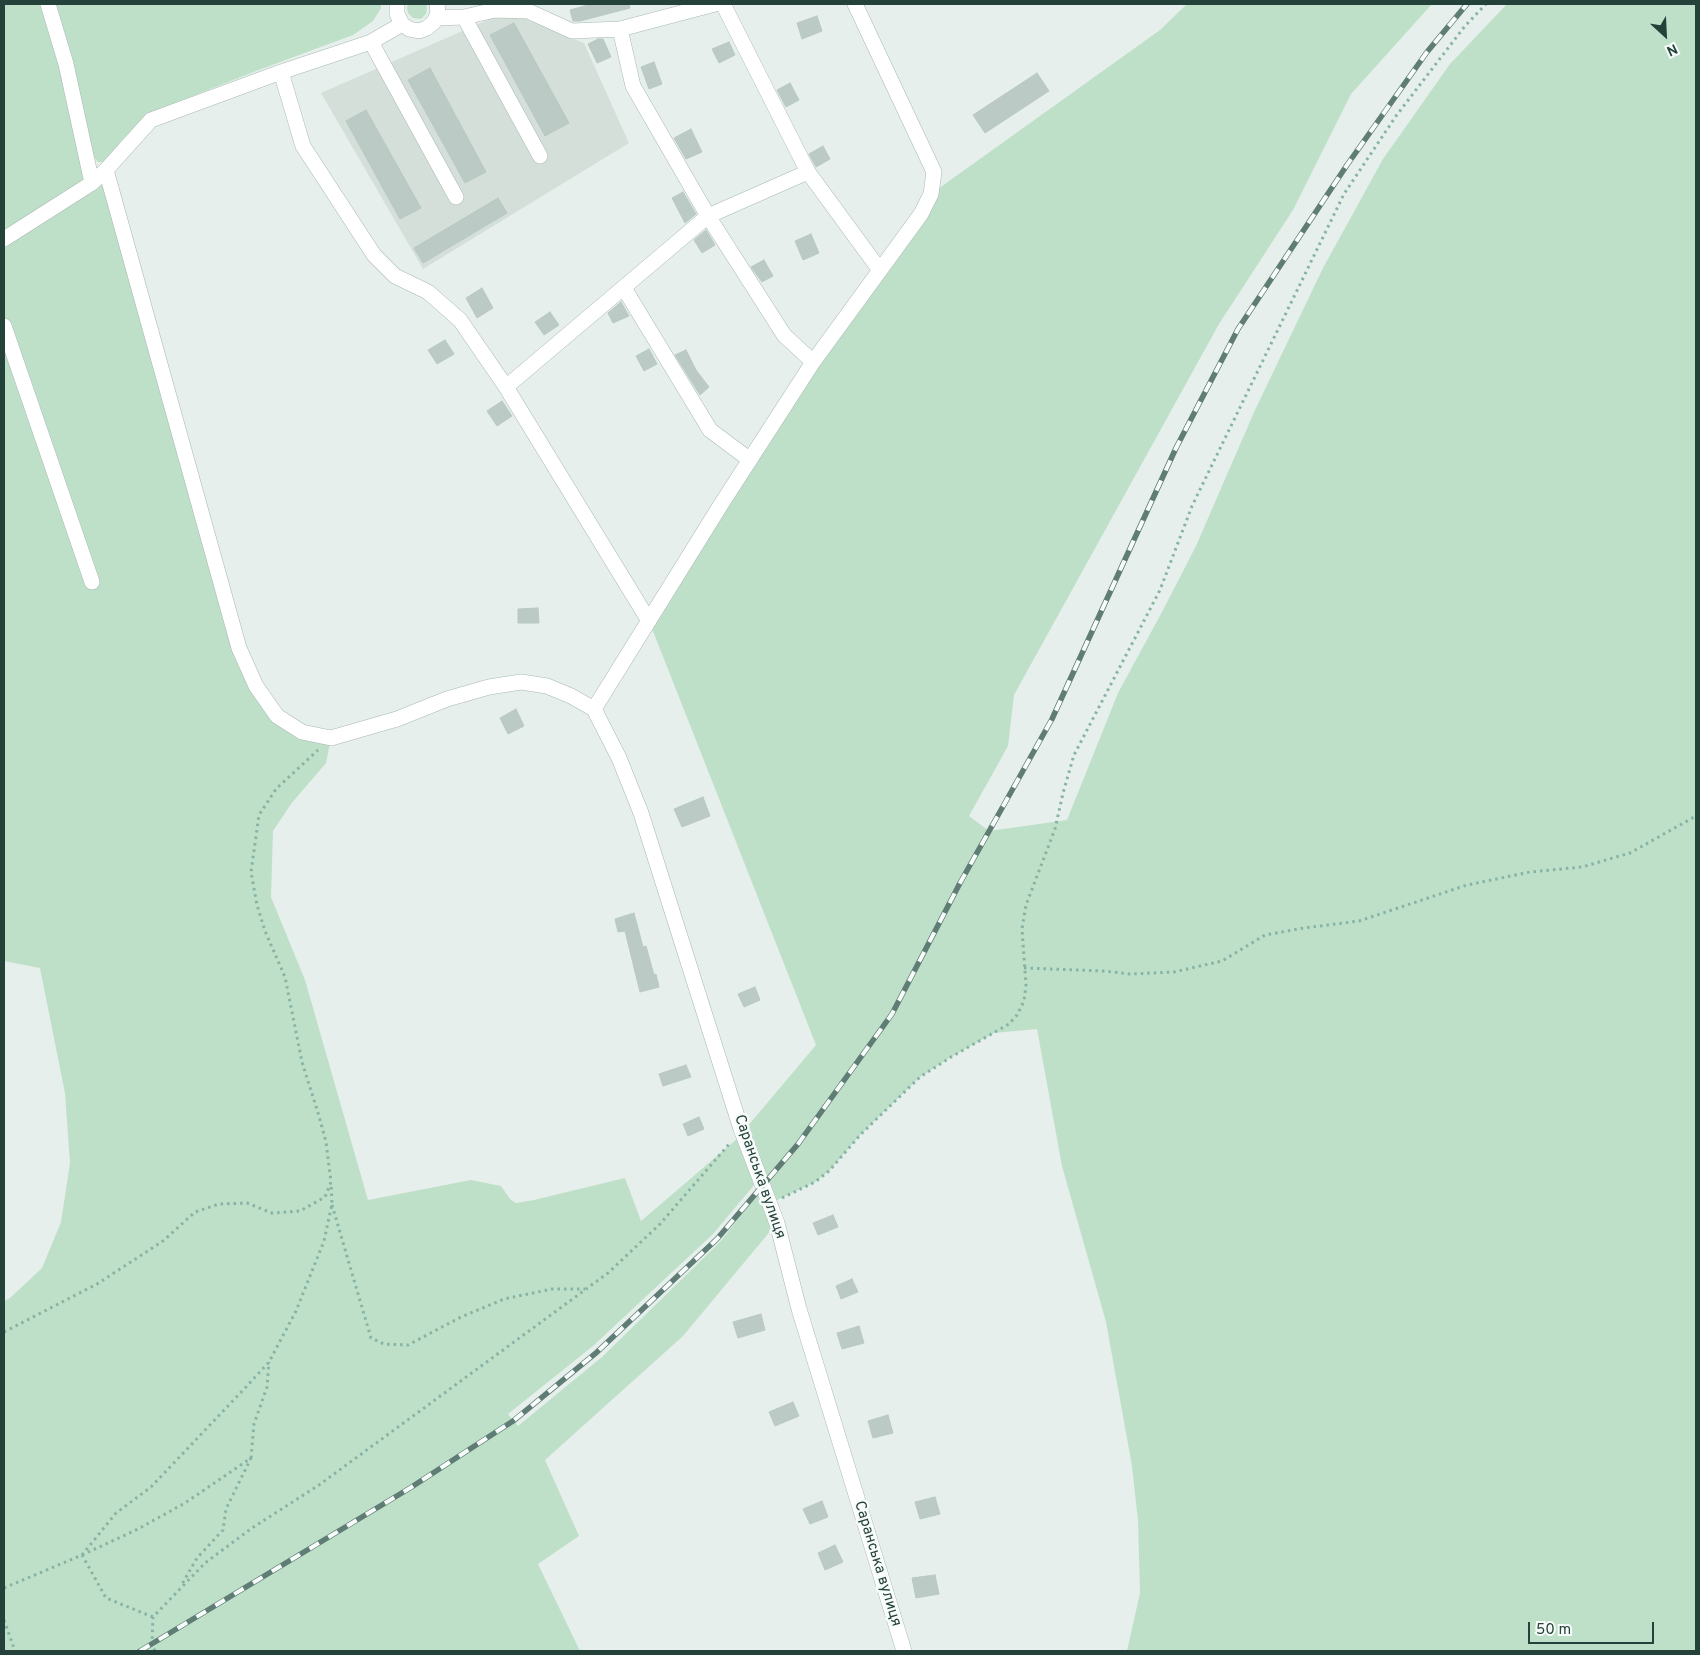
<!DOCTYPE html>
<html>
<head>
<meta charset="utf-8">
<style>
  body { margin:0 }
  #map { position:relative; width:1700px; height:1655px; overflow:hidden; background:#e6efeb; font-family:Overpass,sans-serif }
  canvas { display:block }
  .frame { position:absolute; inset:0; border:5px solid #24423a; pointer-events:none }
  .north { position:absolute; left:1640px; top:10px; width:50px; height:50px; -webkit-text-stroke:4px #f7fbf9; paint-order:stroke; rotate:155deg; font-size:14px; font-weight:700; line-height:20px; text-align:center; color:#24423a }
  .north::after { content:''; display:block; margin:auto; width:18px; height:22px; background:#24423a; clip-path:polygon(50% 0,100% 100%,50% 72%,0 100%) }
  .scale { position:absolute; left:1528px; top:1622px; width:126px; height:22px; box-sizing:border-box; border:2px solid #24423a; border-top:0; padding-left:6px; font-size:15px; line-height:18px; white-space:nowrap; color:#24423a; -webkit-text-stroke:4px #f7fbf9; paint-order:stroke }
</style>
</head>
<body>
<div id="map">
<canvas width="1700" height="1655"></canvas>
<div class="frame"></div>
<div class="north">N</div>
<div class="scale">50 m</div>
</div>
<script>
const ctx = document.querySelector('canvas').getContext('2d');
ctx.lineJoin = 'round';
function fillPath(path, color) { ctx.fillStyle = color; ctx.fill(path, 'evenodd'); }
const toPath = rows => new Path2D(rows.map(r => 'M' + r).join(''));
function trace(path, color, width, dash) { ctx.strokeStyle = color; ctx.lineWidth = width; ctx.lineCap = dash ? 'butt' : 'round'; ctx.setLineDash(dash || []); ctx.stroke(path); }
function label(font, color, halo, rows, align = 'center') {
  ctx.font = font + ' Overpass,sans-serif'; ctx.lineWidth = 5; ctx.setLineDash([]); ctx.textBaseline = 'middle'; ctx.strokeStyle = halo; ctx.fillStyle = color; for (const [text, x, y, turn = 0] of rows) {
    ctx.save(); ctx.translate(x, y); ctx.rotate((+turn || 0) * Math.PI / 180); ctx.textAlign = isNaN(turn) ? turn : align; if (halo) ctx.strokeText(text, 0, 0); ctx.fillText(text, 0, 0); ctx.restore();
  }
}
const built = toPath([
  [521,17,584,43,629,143,423,269,321,93,492,18]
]);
const green = toPath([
  [4,4,48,4,92,182,106,170,239,648,277,716,331,738,326,763,291,804,273,831,271,897,305,980,368,1200,471,1180,501,1186,510,1199,516,1203,534,1200,625,1178,641,1221,738,1138,755,1184,713,1234,593,1346,508,1414,518,1426,602,1357,720,1242,763,1187,777,1223,683,1336,545,1460,579,1536,538,1564,580,1651,4,1651,4,1301,10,1298,42,1268,61,1222,70,1163,65,1093,40,968,4,961],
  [55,4,381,4,381,8,373,21,353,35,256,71,147,114,119,143,114,152,103,162,98,162,90,153],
  [409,4,426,4,427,8,426,14,421,19,413,18,408,13,407,7],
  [1187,4,1432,4,1351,94,1293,210,1219,324,1014,695,1008,746,969,816,989,831,1067,820,1118,693,1162,612,1196,546,1255,410,1323,268,1383,159,1450,64,1507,4,1696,4,1696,1651,1127,1651,1140,1593,1138,1521,1132,1466,1106,1322,1062,1166,1037,1029,994,1033,951,1057,920,1077,861,1134,829,1171,815,1182,775,1201,747,1127,816,1045,649,621,931,194,1160,30]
]);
const building = toPath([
  [592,4,629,4,630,8,580,21,573,21,570,10,592,4],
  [817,16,822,31,802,39,797,23,817,16],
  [514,23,569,123,545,136,490,35,514,23],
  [598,39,603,39,611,57,597,63,588,44,598,39],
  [729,42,735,55,719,63,712,49,729,42],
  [654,62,662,84,649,89,641,67,654,62],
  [430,68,486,172,465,183,408,80,430,68],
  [1037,73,1049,91,985,133,973,115,1037,73],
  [790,83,799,100,786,107,777,90,790,83],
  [366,110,421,208,400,219,346,121,366,110],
  [691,129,702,152,686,159,674,138,691,129],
  [823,146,830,159,816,167,809,154,823,146],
  [683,192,696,214,685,223,672,198,683,192],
  [498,198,507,213,423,263,414,248,498,198],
  [706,230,715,245,702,253,694,240,706,230],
  [811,234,819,253,803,260,795,241,811,234],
  [764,260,773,276,762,282,751,267,764,260],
  [482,288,493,308,477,318,466,298,482,288],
  [621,302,629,316,613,323,608,313,621,302],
  [550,312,559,325,544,335,535,322,550,312],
  [445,340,454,354,437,364,428,350,445,340],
  [649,349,657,364,644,371,636,356,649,349],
  [686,350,696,370,709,387,700,395,675,355,686,350],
  [502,401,512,416,497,426,487,411,502,401],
  [538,608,539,623,518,623,518,609,538,608],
  [516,709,524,726,508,734,500,718,516,709],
  [703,797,710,816,682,827,674,809,703,797],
  [634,913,643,947,646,946,654,975,656,974,659,987,640,992,625,931,618,932,615,919,634,913],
  [755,987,760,1000,744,1007,738,994,755,987],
  [686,1065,691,1077,663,1086,659,1074,686,1065],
  [699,1117,704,1129,688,1136,683,1124,699,1117],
  [833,1215,838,1227,818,1235,813,1223,833,1215],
  [852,1279,858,1292,841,1299,836,1286,852,1279],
  [761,1314,765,1330,738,1338,733,1322,761,1314],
  [859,1326,864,1343,842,1349,837,1333,859,1326],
  [793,1402,799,1416,775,1426,769,1412,793,1402],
  [888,1415,893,1433,873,1438,868,1421,888,1415],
  [935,1497,940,1514,920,1519,915,1502,935,1497],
  [822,1501,828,1517,810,1524,803,1509,822,1501],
  [835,1545,843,1562,825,1570,818,1553,835,1545],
  [935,1575,939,1594,916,1598,912,1578,935,1575]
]);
const path = toPath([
  [1024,968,1103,971,1130,974,1174,972,1222,961,1265,935,1304,928,1359,921,1467,885,1530,872,1582,867,1630,853,1696,816],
  [782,1198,815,1182,829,1171,861,1134,920,1077,951,1057,1009,1024,1017,1015,1024,1001,1026,985,1022,929,1026,905,1055,829,1063,793,1074,755,1160,590,1192,506,1344,194,1396,116,1465,26,1486,4],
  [332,1205,371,1338,384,1344,408,1345,461,1317,504,1299,552,1289,585,1289],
  [4,1332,97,1284,163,1241,195,1212,219,1204,247,1203,272,1213,300,1211,325,1197,331,1182,326,1142,319,1116,302,1062,285,977,265,931,257,905,251,872,259,815,276,789,318,750],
  [251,1458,254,1424,267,1387,269,1362],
  [82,1555,116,1513,151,1487,246,1387,269,1362,296,1311,324,1241,332,1204,331,1183],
  [82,1555,138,1529,185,1503,251,1458,226,1509,223,1530,197,1558,181,1586],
  [4,1588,82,1555,106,1598,153,1617],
  [4,1620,15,1651],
  [155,1651,152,1644,153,1617,205,1563,252,1528,319,1485,608,1273,660,1224,730,1143]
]);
const minor = toPath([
  [48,4,66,64,92,183],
  [397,4,397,14,402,24,409,29,419,31,427,28,434,22,438,13,437,4],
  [723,4,808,172,879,269],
  [464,17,540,156],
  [436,18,464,17,495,10,528,11,572,31,620,29,715,4],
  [620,29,633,86,708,216,784,335,813,362],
  [371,42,456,197],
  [281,72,303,146,374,255,395,276,428,292,460,320,506,387,649,621],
  [106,170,239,648,256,686,277,716,302,732,331,738,397,719,447,699,489,687,521,682,547,686,571,696,594,709],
  [4,239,92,183,106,170,151,120,281,72,371,42,402,24],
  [624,288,710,430,750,460],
  [4,326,92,582],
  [506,387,708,216,808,172],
  [594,709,619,758,641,813,741,1129,777,1223,799,1309,904,1651],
  [594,709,720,506,813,362,921,214,931,194,934,172,855,4]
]);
const rail = toPath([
  [140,1651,410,1488,513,1421,597,1352,717,1239,798,1144,892,1014,960,883,1052,719,1176,448,1238,329,1347,165,1427,52,1467,4]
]);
const streetNames = [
  ["Саранська вулиця",759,1177,71],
  ["Саранська вулиця",877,1564,73]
];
fillPath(built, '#d4dfda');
fillPath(green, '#bfe0c8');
fillPath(building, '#bbcac4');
trace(building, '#b8c9c2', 1);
trace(minor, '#a8b8b2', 16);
trace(path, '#86b3a5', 3, [2.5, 4]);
trace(minor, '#fff', 15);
trace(rail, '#5f7d75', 5.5);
trace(rail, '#f7fbf9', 4, [11]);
label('15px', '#24423a', '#f7fbf9', streetNames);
</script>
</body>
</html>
